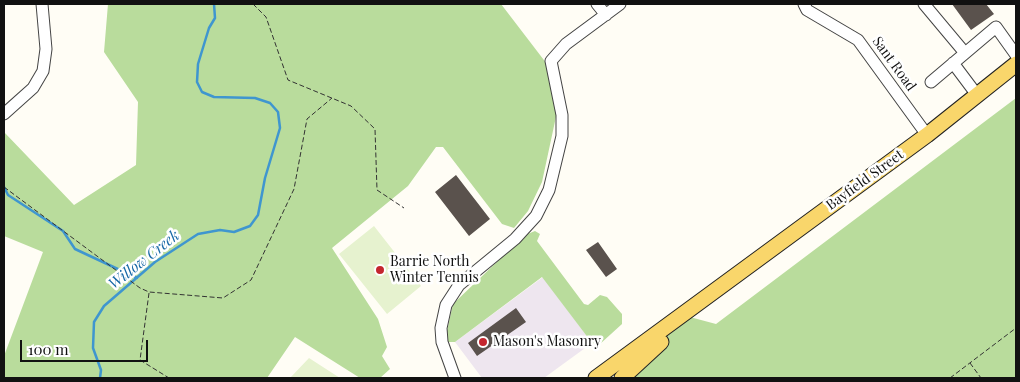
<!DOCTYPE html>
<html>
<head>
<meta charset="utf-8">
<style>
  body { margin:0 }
  #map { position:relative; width:1020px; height:382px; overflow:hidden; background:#fffdf5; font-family:"Playfair Display",serif }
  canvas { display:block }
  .frame { position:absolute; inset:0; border:5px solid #111; pointer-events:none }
  .scale { position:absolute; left:20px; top:340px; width:128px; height:22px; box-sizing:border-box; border:2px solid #111; border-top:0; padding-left:6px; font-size:15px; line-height:18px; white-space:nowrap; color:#111; -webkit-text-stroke:4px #fff; paint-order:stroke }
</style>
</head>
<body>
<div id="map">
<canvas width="1020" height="382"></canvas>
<div class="frame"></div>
<div class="scale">100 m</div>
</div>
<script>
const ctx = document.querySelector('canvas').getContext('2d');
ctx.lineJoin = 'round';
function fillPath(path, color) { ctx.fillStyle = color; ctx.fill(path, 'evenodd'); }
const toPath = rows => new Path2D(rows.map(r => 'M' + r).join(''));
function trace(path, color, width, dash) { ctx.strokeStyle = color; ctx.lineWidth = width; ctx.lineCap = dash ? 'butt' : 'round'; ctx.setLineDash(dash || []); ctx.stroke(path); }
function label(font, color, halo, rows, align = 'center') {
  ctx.font = font + ' "Playfair Display",serif'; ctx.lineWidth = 5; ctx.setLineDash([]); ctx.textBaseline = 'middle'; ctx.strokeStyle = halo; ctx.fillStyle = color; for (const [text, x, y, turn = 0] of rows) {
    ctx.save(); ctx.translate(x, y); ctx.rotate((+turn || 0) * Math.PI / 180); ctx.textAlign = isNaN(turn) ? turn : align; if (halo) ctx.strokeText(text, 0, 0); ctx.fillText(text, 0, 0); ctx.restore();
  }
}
const industrial = toPath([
  [543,277,592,343,544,378,482,378,455,342]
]);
const forest = toPath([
  [108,4,501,4,550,68,557,112,542,182,528,211,514,228,502,224,443,147,436,147,408,186,332,248,378,319,387,347,382,356,390,369,380,378,360,378,295,337,267,378,4,378,4,356,43,252,4,236,4,132,74,205,136,165,138,102,104,52],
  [1016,98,1016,378,612,378,686,316,716,324],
  [535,231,540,234,537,241,584,304,588,305,600,295,607,297,622,314,622,324,600,344,592,343,542,277,455,342,448,342,447,331,453,304,525,235]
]);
const pitch = toPath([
  [374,226,421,286,387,314,339,254],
  [309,358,340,378,290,378]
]);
const stream = toPath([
  [4,187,8,195,63,231,75,249,137,278],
  [100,378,101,370,93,348,94,322,104,306,155,262,198,234,220,230,234,232,250,226,258,215,265,178,280,128,278,112,270,103,255,98,214,97,202,92,197,82,198,64,209,28,215,18,214,4]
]);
const building = toPath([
  [952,4,986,4,994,14,971,30],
  [456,175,490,219,469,236,435,192],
  [598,242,617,269,606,277,586,250],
  [516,308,526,322,477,356,468,343]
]);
const path = toPath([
  [253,4,266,17,288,80,351,106,375,129,377,190,404,208],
  [4,187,140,288,149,292,223,298,251,280,294,189,307,119,332,98],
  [149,293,140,360,169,378],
  [970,363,981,378],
  [950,378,1016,328]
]);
const minor = toPath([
  [597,4,606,15],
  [804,4,807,10,858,40,927,135],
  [924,4,965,53],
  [953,63,977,95],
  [931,82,996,27,1016,55],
  [4,114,33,88,43,71,46,49,42,4],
  [455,378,442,342,441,328,446,305,459,285,515,239,536,216,549,190,562,136,562,115,551,61,566,44,620,4]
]);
const major = toPath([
  [596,378,927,135,1016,64],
  [622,378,661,342]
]);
const markers = [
  [380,270,5,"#c4262e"],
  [483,342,5,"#c4262e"]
];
const streetNames = [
  ["Sant Road",894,64,54],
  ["Bayfield Street",865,180,-36]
];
const poiNames = [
  ["Barrie North",390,262],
  ["Winter Tennis",390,278],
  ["Mason's Masonry",493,342]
];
const waterNames = [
  ["Willow Creek",144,260,-38]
];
fillPath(industrial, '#eee6ef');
fillPath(forest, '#b9dc9c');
fillPath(pitch, '#e6f2cf');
trace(stream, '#3f96cf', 2.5);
fillPath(building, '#5a524d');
trace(minor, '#444', 13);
trace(major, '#222', 17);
trace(path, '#333', 1, [5, 2.5]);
trace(minor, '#fff', 11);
trace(major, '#f9d66b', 15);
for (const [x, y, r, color] of markers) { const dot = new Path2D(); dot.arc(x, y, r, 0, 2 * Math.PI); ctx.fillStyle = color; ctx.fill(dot); trace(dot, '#fff', 2); }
label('14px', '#111', '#fff', streetNames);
label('14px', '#111', '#fff', poiNames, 'left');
label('italic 15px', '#1768a6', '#fff', waterNames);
</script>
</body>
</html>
